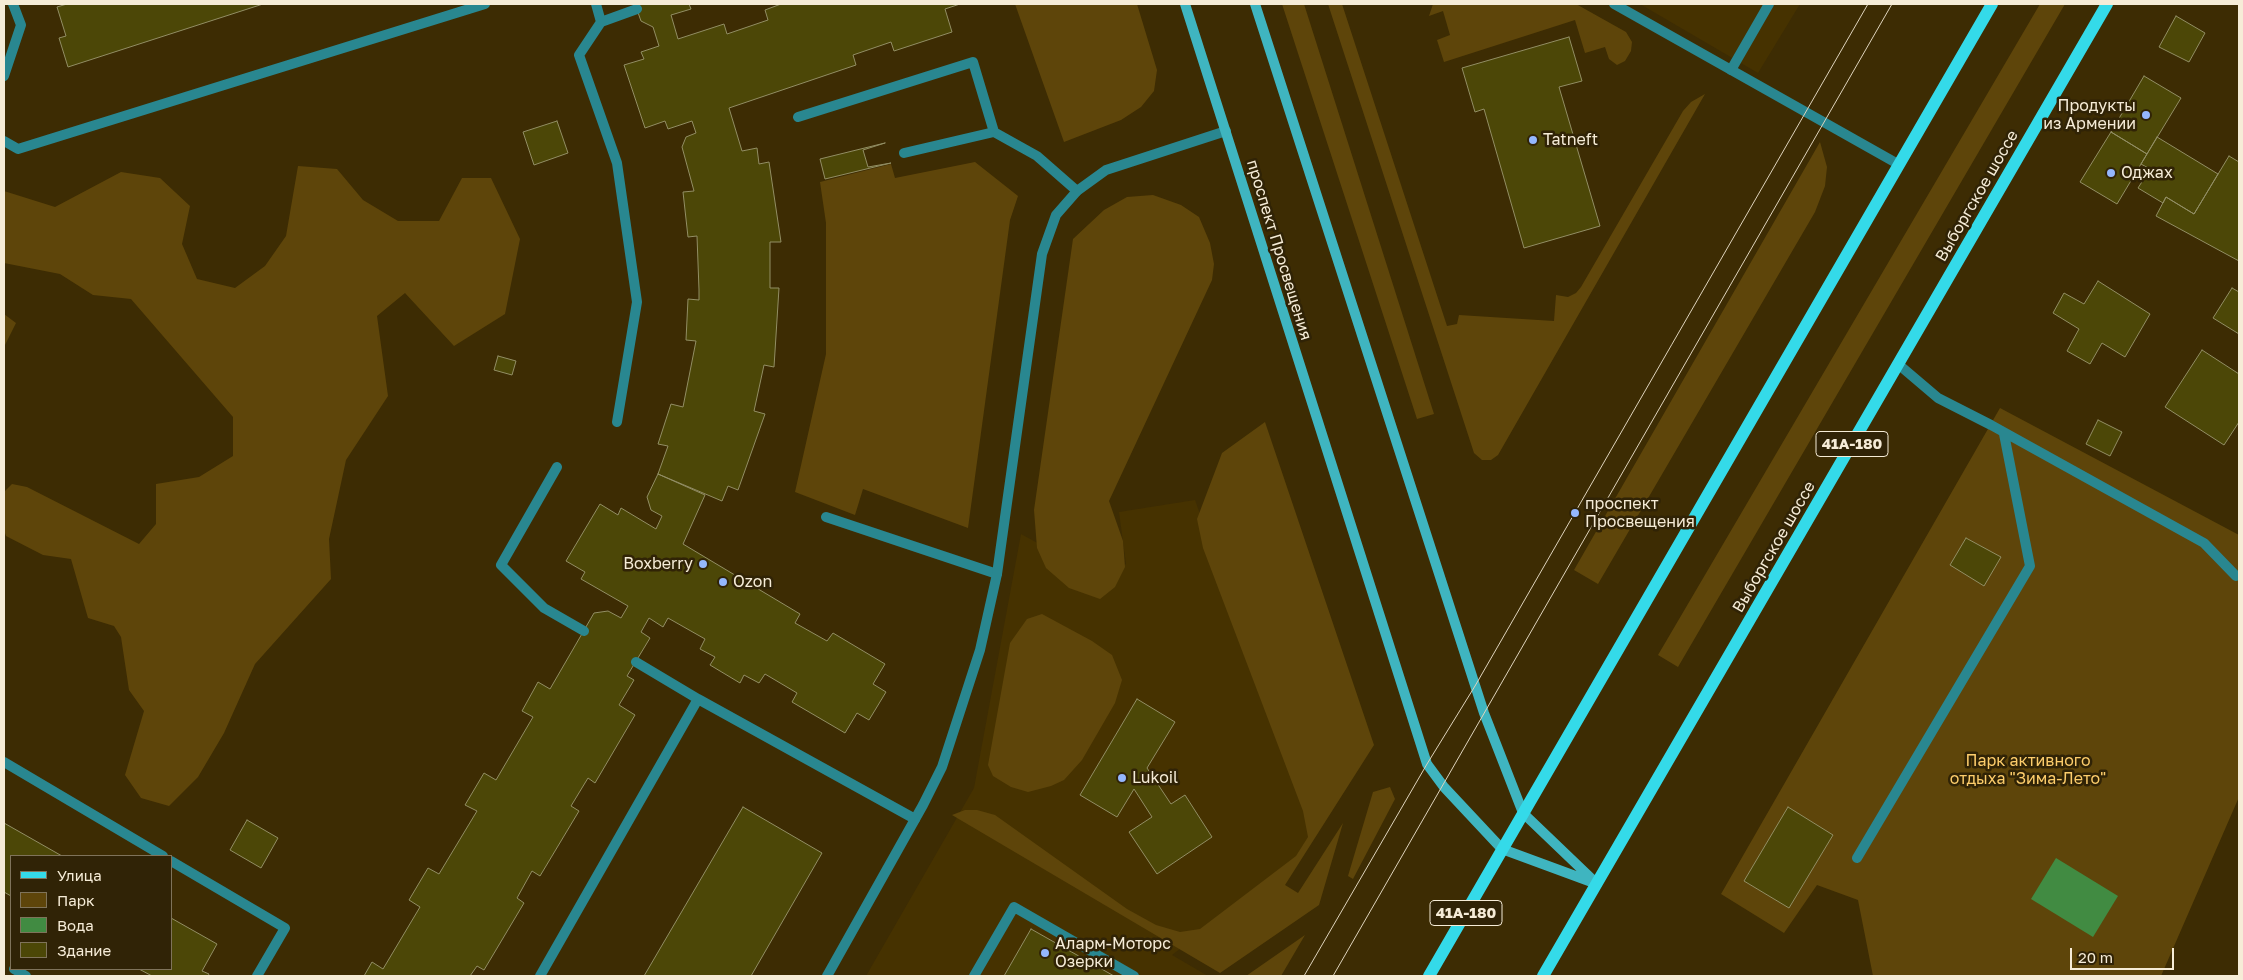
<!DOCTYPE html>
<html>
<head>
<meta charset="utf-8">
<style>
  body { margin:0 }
  #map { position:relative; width:2243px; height:980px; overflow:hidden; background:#3d2c03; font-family:"Golos Text",sans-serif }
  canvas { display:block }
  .frame { position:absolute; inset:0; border:5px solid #f6ecd7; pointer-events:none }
  .legend { position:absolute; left:10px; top:855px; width:162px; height:115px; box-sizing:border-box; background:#302306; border:1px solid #7f735a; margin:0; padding:6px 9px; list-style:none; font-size:15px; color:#f6ecd7 }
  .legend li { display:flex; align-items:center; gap:10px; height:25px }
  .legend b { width:25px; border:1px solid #7f735a }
  .scale { position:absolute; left:2070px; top:948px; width:104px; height:22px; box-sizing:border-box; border:2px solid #f6ecd7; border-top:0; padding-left:6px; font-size:15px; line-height:18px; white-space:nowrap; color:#f6ecd7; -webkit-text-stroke:4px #302306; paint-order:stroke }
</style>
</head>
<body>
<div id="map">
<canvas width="2243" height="980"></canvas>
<div class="frame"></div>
<ul class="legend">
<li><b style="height:6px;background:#34dae9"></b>Улица</li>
<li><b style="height:14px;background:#5e450a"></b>Парк</li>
<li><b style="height:14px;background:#418b42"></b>Вода</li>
<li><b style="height:14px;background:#4c4707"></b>Здание</li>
</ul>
<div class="scale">20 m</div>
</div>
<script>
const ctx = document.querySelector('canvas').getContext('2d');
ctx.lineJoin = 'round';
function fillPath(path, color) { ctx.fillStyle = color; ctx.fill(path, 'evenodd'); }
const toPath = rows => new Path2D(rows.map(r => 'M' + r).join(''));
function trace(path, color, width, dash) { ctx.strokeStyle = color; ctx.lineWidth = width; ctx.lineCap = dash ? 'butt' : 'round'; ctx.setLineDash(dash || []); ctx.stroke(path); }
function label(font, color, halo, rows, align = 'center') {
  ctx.font = font + ' "Golos Text",sans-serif'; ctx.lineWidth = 5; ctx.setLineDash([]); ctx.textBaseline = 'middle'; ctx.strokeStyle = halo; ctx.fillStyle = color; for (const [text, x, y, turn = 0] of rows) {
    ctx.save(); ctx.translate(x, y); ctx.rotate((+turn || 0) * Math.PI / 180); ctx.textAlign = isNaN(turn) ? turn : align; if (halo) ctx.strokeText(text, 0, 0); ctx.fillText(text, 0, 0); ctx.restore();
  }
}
const built = toPath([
  [1640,4,1800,4,1758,73],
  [1195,500,1307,810,1312,836,1299,857,1172,955,1208,976,866,976,974,788,1021,534,1105,580,1126,564,1119,512]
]);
const green = toPath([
  [1015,4,1137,4,1157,70,1154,91,1141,107,1121,120,1064,142],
  [1282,4,1304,4,1434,414,1417,419],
  [1328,4,1342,4,1447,326,1457,324,1459,315,1554,321,1556,295,1568,297,1576,293,1581,287,1683,111,1691,102,1705,94,1498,455,1491,460,1482,460,1474,453],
  [1433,4,1576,4,1626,32,1632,42,1631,51,1625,61,1617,65,1609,59,1605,47,1585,53,1575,20,1444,62,1437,40,1450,35,1443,11,1429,16],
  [2040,4,2065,4,1678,667,1658,655],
  [1820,142,1827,167,1825,186,1815,212,1598,584,1574,570],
  [975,162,1018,196,1010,220,968,528,863,489,855,515,795,492,826,354,826,223,820,182,891,164,895,178],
  [298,166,337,169,363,200,398,221,439,221,462,178,491,178,520,239,505,314,454,346,405,293,377,316,388,396,346,460,329,539,331,579,255,664,224,733,198,777,169,806,141,798,125,775,144,711,129,690,121,637,114,626,88,618,71,559,43,555,6,536,4,530,4,492,12,484,27,487,139,544,156,524,156,484,199,477,233,456,233,417,131,299,93,295,60,274,4,263,4,191,55,207,121,172,160,178,190,206,182,244,197,279,235,288,265,266,286,236],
  [1153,195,1181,205,1199,217,1210,243,1214,264,1212,280,1109,501,1123,541,1125,567,1115,587,1100,599,1069,588,1046,568,1037,548,1034,510,1073,239,1104,210,1127,197],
  [4,314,16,323,4,347],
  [2000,408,2239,535,2239,797,2161,976,1873,976,1858,900,1817,885,1784,933,1721,894],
  [1265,422,1374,745,1285,885,1298,893,1343,823,1319,905,1220,973,952,815,965,810,977,810,995,815,1127,909,1156,925,1180,932,1200,929,1296,856,1308,837,1303,811,1203,548,1197,519,1222,453],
  [1042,614,1092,641,1112,655,1122,680,1115,703,1082,760,1064,780,1051,786,1028,792,1011,787,993,776,988,765,1010,643,1027,619],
  [1390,787,1395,799,1353,879,1348,876,1373,792],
  [1305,935,1281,976,1246,976]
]);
const water = toPath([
  [2056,858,2118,896,2093,937,2031,899]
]);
const building = toPath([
  [67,4,263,4,68,67,59,38,66,36,57,7,67,4],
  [635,4,689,4,691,9,671,15,678,39,724,24,727,34,768,20,765,10,781,4,960,4,945,9,952,32,894,51,891,42,853,55,856,65,729,108,742,151,757,148,759,164,769,162,781,242,770,242,770,288,779,288,774,367,764,365,754,411,765,414,738,490,728,486,722,501,658,474,668,446,658,444,671,404,683,407,696,341,686,340,688,299,699,300,699,290,697,236,688,237,683,192,694,191,682,147,686,137,696,133,692,121,668,129,665,121,645,128,624,65,644,59,641,52,659,46,653,27,641,21,635,4],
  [2176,16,2205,33,2189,62,2159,47,2176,16],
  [1569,37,1582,81,1559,87,1600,226,1524,248,1484,109,1475,112,1462,68,1569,37],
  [2144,76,2181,98,2147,154,2111,132,2144,76],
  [557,121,568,153,534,165,523,132,557,121],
  [2111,132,2147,154,2117,204,2080,182,2111,132],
  [2157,137,2218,174,2194,214,2166,197,2163,203,2138,188,2150,169,2141,164,2157,137],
  [885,143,863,150,868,167,891,163,825,179,820,159,885,143],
  [2229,156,2239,162,2239,261,2156,216,2166,197,2194,214,2229,156],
  [2098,281,2150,314,2125,357,2102,343,2090,364,2067,351,2079,329,2053,313,2064,293,2084,304,2098,281],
  [2232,288,2239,292,2239,334,2213,318,2232,288],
  [2202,350,2239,374,2239,422,2224,445,2165,407,2202,350],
  [498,356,516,361,512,375,494,370,498,356],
  [2098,420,2122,432,2110,456,2086,444,2098,420],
  [658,474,705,495,683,544,800,614,795,623,827,641,833,633,885,664,873,684,886,692,869,720,857,713,845,733,792,702,797,693,765,674,759,683,744,675,740,683,710,665,715,657,700,649,705,639,668,618,663,627,649,618,641,632,650,638,627,676,634,680,619,705,635,715,595,783,588,778,571,806,579,811,540,876,532,871,517,898,524,903,484,970,477,966,470,976,364,976,372,962,383,969,420,907,409,900,428,868,439,874,477,811,465,805,484,773,496,780,533,717,522,711,538,682,550,689,594,613,608,611,621,618,628,606,581,579,585,572,566,561,600,504,618,515,621,508,656,529,662,516,651,510,647,497,658,474],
  [1966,538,2001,557,1984,586,1950,565,1966,538],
  [1137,699,1175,722,1147,768,1171,804,1185,795,1212,837,1157,874,1129,832,1152,817,1134,789,1117,817,1080,795,1137,699],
  [743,807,822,853,751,976,644,976,743,807],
  [1788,807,1833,835,1789,908,1744,881,1788,807],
  [247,820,278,838,261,868,230,850,247,820],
  [4,823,62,856,11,856,11,896,4,892,4,823],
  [171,918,217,944,202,971,209,974,208,976,152,976,139,969,171,969,171,918],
  [1031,929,1114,976,1004,976,1031,929]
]);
const service = toPath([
  [596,4,601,22,637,9],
  [601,22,579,55,617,163,637,302,617,422],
  [1731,70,1769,4],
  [4,76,21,25,13,4],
  [798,117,973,62,994,132],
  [4,141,18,149,485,4],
  [904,153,994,132,1037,156,1077,191],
  [1898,364,1938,398,1991,425,2204,543,2236,576],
  [557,467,501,565,544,608,584,631],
  [826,517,997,574],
  [636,662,698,699,915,819],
  [4,762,163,856],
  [1857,858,2030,566,2004,434],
  [171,861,285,928,257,976],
  [14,969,26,976],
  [540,976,698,699],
  [974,976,1014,907,1134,976]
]);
const minor = toPath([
  [1614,4,1898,164],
  [827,976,923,805,942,767,980,650,997,574,1042,254,1056,215,1077,191,1106,170,1226,131]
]);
const secondary = toPath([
  [1185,4,1427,764,1444,787,1502,849,1597,884],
  [1255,4,1484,713,1523,813,1594,881]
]);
const primary = toPath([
  [1429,976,1992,4],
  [1543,976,2107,4]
]);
const tram = toPath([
  [1304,976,1427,764,1475,686,1868,4],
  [1333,976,1892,4]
]);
const markers = [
  [2146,115,5,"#94b7fd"],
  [1533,140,5,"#94b7fd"],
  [2111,173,5,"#94b7fd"],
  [1575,513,5,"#94b7fd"],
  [703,564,5,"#94b7fd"],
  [723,582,5,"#94b7fd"],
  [1122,778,5,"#94b7fd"],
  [1045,953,5,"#94b7fd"]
];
const shields = [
  [1852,444,72],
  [1466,913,72]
];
const shieldNames = [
  ["41А-180",1852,444],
  ["41А-180",1466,913]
];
const poiNames = [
  ["Продукты",2136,106,"right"],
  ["из Армении",2136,124,"right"],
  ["Tatneft",1543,140],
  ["Оджах",2121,173],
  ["проспект",1585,504],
  ["Просвещения",1585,522],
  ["Boxberry",693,564,"right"],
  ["Ozon",733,582],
  ["Lukoil",1132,778],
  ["Аларм-Моторс",1055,944],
  ["Озерки",1055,962]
];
const streetNames = [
  ["Выборгское шоссе",1977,196,-60],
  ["проспект Просвещения",1279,250,73],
  ["Выборгское шоссе",1774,547,-60]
];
const parkNames = [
  ["Парк активного",2028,761],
  ["отдыха \"Зима-Лето\"",2028,779]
];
fillPath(built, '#463200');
fillPath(green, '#5e450a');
fillPath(water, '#418b42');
fillPath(building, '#4c4707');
trace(building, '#928e64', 1);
trace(service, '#298790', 10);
trace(minor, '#298790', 10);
trace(secondary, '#3fb5c0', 10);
trace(primary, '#34dae9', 12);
trace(tram, '#dfd4bd', 1);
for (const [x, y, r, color] of markers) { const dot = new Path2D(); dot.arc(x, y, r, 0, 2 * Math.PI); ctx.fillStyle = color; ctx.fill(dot); trace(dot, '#302306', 2); }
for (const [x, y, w] of shields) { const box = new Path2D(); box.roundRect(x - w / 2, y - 12.5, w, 25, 4); ctx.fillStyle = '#302306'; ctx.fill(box); trace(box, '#f6ecd7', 1); }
label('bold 15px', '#f6ecd7', null, shieldNames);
label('16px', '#f6ecd7', '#302306', poiNames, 'left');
label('16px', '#f6ecd7', '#302306', streetNames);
label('16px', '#fdcd6b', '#302306', parkNames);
</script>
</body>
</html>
